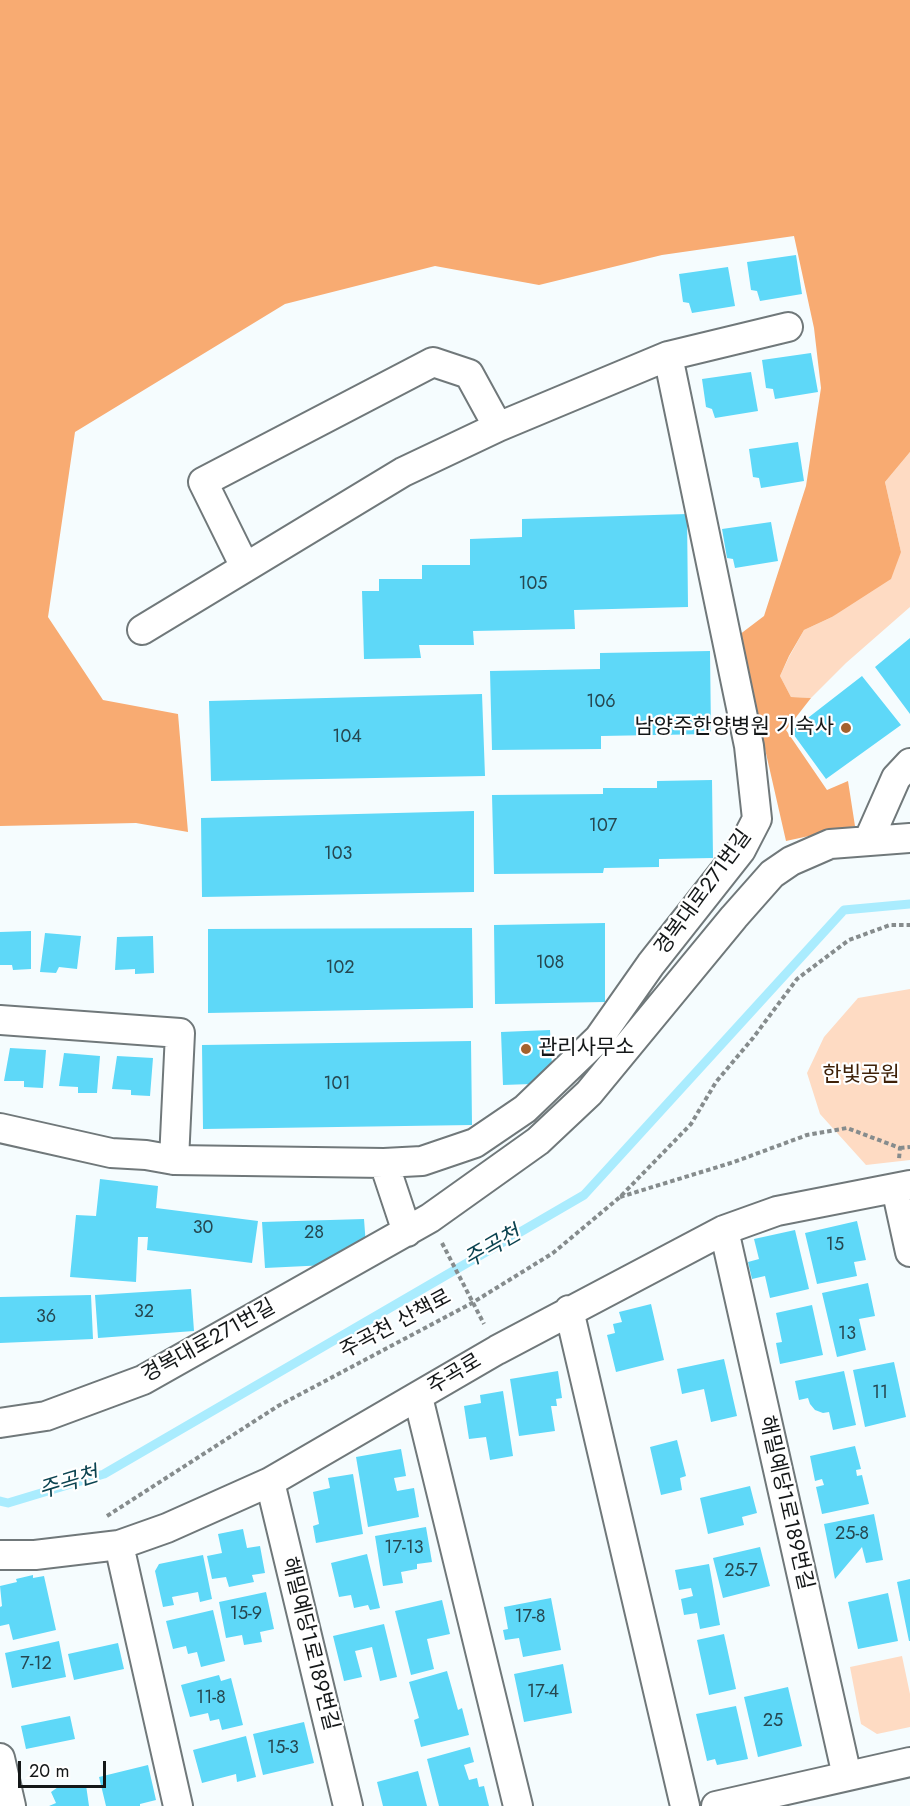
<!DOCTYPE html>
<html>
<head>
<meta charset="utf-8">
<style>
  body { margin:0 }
  #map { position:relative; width:910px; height:1806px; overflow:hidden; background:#f5fcfe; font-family:Jost,sans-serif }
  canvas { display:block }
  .scale { position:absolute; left:18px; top:1761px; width:88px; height:27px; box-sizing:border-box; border:3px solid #141718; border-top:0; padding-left:8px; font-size:18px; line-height:21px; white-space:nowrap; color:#141718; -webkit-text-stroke:4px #fff; paint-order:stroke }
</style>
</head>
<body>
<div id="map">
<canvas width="910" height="1806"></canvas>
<div class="scale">20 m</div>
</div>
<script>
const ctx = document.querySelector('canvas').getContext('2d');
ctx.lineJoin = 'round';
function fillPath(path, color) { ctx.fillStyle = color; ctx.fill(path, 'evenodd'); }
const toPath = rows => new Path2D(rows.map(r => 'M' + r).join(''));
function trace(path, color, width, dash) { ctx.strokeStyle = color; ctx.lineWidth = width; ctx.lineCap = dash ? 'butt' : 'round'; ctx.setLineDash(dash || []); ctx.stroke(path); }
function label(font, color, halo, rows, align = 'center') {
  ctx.font = font + ' Jost,"Noto Sans KR",sans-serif'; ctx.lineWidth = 4.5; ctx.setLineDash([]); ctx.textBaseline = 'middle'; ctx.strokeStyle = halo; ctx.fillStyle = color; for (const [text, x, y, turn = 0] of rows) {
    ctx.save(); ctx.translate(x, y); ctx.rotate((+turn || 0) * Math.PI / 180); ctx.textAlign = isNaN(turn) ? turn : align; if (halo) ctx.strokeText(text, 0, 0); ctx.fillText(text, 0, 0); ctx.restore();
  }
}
const green = toPath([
  [910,452,910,607,846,663,811,698,791,697,780,676,789,657,804,630,832,617,848,605,901,552,885,482],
  [910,989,910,1160,866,1165,820,1114,807,1073,824,1037,858,998],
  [902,1656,910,1694,910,1727,877,1734,861,1724,850,1667]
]);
const forest = toPath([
  [0,0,910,0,910,452,885,482,901,552,891,579,832,617,804,630,789,656,780,676,791,697,811,698,786,730,827,790,848,781,855,826,786,841,739,635,764,616,806,486,821,388,814,328,794,236,662,255,539,285,435,266,285,304,75,432,48,617,103,700,178,714,188,832,136,823,0,826]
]);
const stream = toPath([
  [0,1501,8,1503,104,1474,584,1195,844,910,910,904]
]);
const building = toPath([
  [796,255,802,294,760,301,757,291,751,290,747,262],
  [728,267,735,306,692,313,689,303,683,302,679,274],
  [811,353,818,392,775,399,773,389,766,388,762,360],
  [751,372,758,411,715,418,712,409,706,407,702,379],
  [798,442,804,481,761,488,759,478,753,477,749,449],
  [687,514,688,607,574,610,575,629,473,631,474,645,419,645,421,658,364,659,362,591,379,591,379,579,422,579,422,565,470,565,470,539,522,537,522,519],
  [771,522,778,561,735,568,733,559,727,558,722,529],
  [910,638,910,714,875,667],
  [710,651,711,734,601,736,601,749,492,750,490,671,600,669,600,653],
  [862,676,901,725,826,779,791,731],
  [482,694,485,776,211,781,209,701],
  [712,780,713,858,659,859,659,867,604,868,603,873,494,874,492,795,603,794,603,788,657,788,657,781],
  [474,811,474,892,202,897,201,818],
  [605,923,605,1002,495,1004,494,925],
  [472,928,473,1008,208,1013,208,929],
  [31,931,31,969,13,970,12,965,0,965,0,932],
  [45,933,81,936,77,969,59,967,56,973,40,972],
  [153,936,154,973,135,974,135,969,115,970,117,937],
  [550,1030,552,1066,531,1084,503,1085,501,1032],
  [471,1041,472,1125,203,1129,202,1045],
  [10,1048,46,1050,43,1088,24,1087,24,1081,4,1081],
  [64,1053,100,1056,97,1093,78,1093,78,1087,59,1086],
  [117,1056,153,1058,150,1096,131,1095,131,1090,112,1089],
  [100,1179,158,1186,156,1208,258,1221,252,1263,147,1250,148,1237,138,1237,136,1282,70,1277,76,1215,96,1216],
  [364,1219,366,1246,327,1265,265,1268,262,1222],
  [857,1221,866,1260,854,1262,857,1276,817,1284,805,1233],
  [795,1230,809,1289,770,1298,765,1276,752,1279,748,1262,759,1259,754,1239],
  [868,1283,875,1316,859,1319,866,1350,837,1357,822,1293],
  [191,1289,194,1331,98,1338,95,1295],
  [91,1295,93,1339,0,1343,0,1297],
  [651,1304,664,1360,616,1372,607,1335,615,1333,613,1324,622,1322,619,1312],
  [812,1305,823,1355,780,1364,776,1343,782,1342,776,1313],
  [724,1359,737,1416,711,1422,704,1389,682,1394,677,1369],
  [894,1362,906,1417,865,1427,853,1370],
  [558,1371,562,1398,556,1399,557,1406,551,1406,555,1431,519,1436,510,1379],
  [844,1371,856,1425,833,1430,829,1412,823,1413,815,1410,810,1404,808,1398,799,1400,795,1381],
  [503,1391,513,1456,490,1460,486,1437,469,1439,464,1406,481,1403,480,1395],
  [677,1440,686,1476,680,1478,682,1490,661,1495,650,1447],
  [855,1446,861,1469,856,1470,857,1476,862,1475,869,1504,822,1514,816,1487,824,1485,822,1479,815,1481,810,1456],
  [401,1449,406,1476,394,1478,397,1491,414,1488,419,1517,368,1527,356,1457],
  [353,1474,363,1534,316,1543,313,1526,319,1524,313,1492,330,1488,328,1478],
  [750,1486,757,1513,742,1517,744,1525,708,1534,700,1498],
  [874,1514,883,1560,866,1563,862,1547,835,1579,824,1524],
  [426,1527,432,1562,417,1564,417,1569,401,1572,403,1583,383,1586,375,1536],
  [243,1529,247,1548,260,1546,265,1573,252,1575,254,1582,229,1587,226,1577,212,1579,207,1556,222,1553,218,1534],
  [760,1547,770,1586,723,1598,713,1558],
  [367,1554,380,1608,370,1610,368,1605,354,1608,351,1595,339,1597,331,1563],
  [203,1555,212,1599,200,1602,198,1592,172,1597,174,1605,163,1607,155,1571,159,1564],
  [709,1564,720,1625,700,1629,697,1613,684,1615,681,1599,693,1596,691,1588,679,1590,675,1570],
  [33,1575,33,1578,44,1576,56,1630,13,1640,9,1624,0,1626,0,1607,2,1606,0,1586,17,1582,16,1579],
  [910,1579,910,1641,909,1641,897,1582],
  [266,1592,274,1629,260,1632,262,1642,244,1645,242,1635,226,1638,219,1602],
  [888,1593,898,1641,858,1649,848,1602],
  [551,1598,561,1650,523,1657,519,1638,505,1640,503,1630,508,1629,504,1607],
  [442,1600,450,1634,427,1639,434,1669,411,1675,395,1611],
  [213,1610,225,1661,201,1667,197,1652,188,1654,186,1646,173,1649,166,1621],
  [384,1624,397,1677,380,1681,372,1647,355,1651,362,1677,344,1681,333,1636],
  [724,1634,736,1689,709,1695,697,1640],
  [59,1641,66,1677,12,1688,5,1653],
  [118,1643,124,1669,74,1680,68,1654],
  [563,1664,572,1713,524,1722,514,1674],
  [447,1671,458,1710,462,1708,469,1735,421,1747,414,1720,419,1718,409,1682],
  [219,1675,221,1681,231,1678,243,1725,222,1730,219,1719,210,1721,208,1713,190,1717,181,1685],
  [788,1687,802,1746,758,1757,744,1697],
  [736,1706,748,1759,717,1765,715,1759,707,1761,696,1714],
  [70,1716,75,1739,26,1749,21,1726],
  [304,1722,314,1763,263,1775,253,1734],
  [246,1736,256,1777,237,1782,236,1774,202,1783,193,1750],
  [470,1747,474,1762,464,1765,469,1780,477,1778,479,1787,484,1786,489,1806,439,1806,427,1759],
  [148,1765,156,1800,140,1804,140,1806,106,1806,99,1777],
  [418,1771,427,1806,383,1806,377,1782],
  [61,1785,86,1785,89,1806,49,1806,56,1803,51,1792]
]);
const path = toPath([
  [900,1148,910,1147],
  [620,1197,734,1162,807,1135,847,1128,900,1148,899,1159],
  [442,1243,484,1324],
  [107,1516,278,1406,472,1303,553,1253,620,1197,691,1124,716,1082,753,1038,797,979,849,940,890,925,910,925]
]);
const minor = toPath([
  [245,567,203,482,433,362,469,374,498,427],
  [142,630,403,472,498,427,668,356],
  [869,839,896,778,910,763],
  [0,1020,180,1033,174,1160],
  [0,1128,111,1153,146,1155,174,1160,384,1163,422,1161,475,1143,525,1109,599,1038,651,964,741,850,757,819,749,746,668,356,788,327],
  [384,1163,407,1232],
  [896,1188,910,1252],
  [724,1230,847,1776],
  [569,1310,685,1806],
  [418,1397,518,1806],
  [0,1423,46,1416,143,1380,430,1218,538,1141,589,1093,734,917,772,874,791,861,830,844,910,838],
  [270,1482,348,1806],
  [119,1545,178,1806],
  [0,1555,35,1555,119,1545,167,1528,270,1482,497,1350,724,1230,777,1211,910,1185],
  [0,1758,11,1806],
  [716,1806,910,1762]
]);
const markers = [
  [846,728,6,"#a3622e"],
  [526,1049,6,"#a3622e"]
];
const numberNames = [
  ["105",533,585],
  ["106",601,703],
  ["104",347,738],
  ["107",603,827],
  ["103",338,855],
  ["108",550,964],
  ["102",340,969],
  ["101",337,1085],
  ["30",203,1229],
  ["28",314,1234],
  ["15",835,1246],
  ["32",144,1313],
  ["36",46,1318],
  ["13",847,1335],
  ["11",880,1394],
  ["25-8",852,1535],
  ["17-13",404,1549],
  ["25-7",741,1572],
  ["15-9",246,1615],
  ["17-8",530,1618],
  ["7-12",36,1665],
  ["17-4",543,1693],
  ["11-8",211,1699],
  ["25",773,1722],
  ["15-3",283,1749]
];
const poiNames = [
  ["남양주한양병원 기숙사",834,728],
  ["관리사무소",538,1049,"left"]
];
const streetNames = [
  ["경복대로271번길",704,893,-54],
  ["주곡천 산책로",396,1325,-28],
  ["경복대로271번길",209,1342,-29],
  ["주곡로",455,1375,-31],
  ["해밀예당1로189번길",785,1503,77],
  ["해밀예당1로189번길",309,1644,76]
];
const parkNames = [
  ["한빛공원",861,1076]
];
const waterNames = [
  ["주곡천",493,1248,-30],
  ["주곡천",69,1484,-17]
];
fillPath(green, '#fedbc3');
fillPath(forest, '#f8ab72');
trace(stream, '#aaecfe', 9);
fillPath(building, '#5ed8f8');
trace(minor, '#70787a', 32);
trace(path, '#868c8d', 4, [4.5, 3]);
trace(minor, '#fff', 28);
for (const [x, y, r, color] of markers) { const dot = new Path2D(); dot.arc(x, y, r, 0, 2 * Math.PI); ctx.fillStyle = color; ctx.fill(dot); trace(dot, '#fff', 2); }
label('18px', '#264750', null, numberNames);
label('21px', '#141718', '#fff', poiNames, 'right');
label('21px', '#141718', '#fff', streetNames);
label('21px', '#3f2108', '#fff', parkNames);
label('italic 22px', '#0c4451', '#fff', waterNames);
</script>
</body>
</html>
